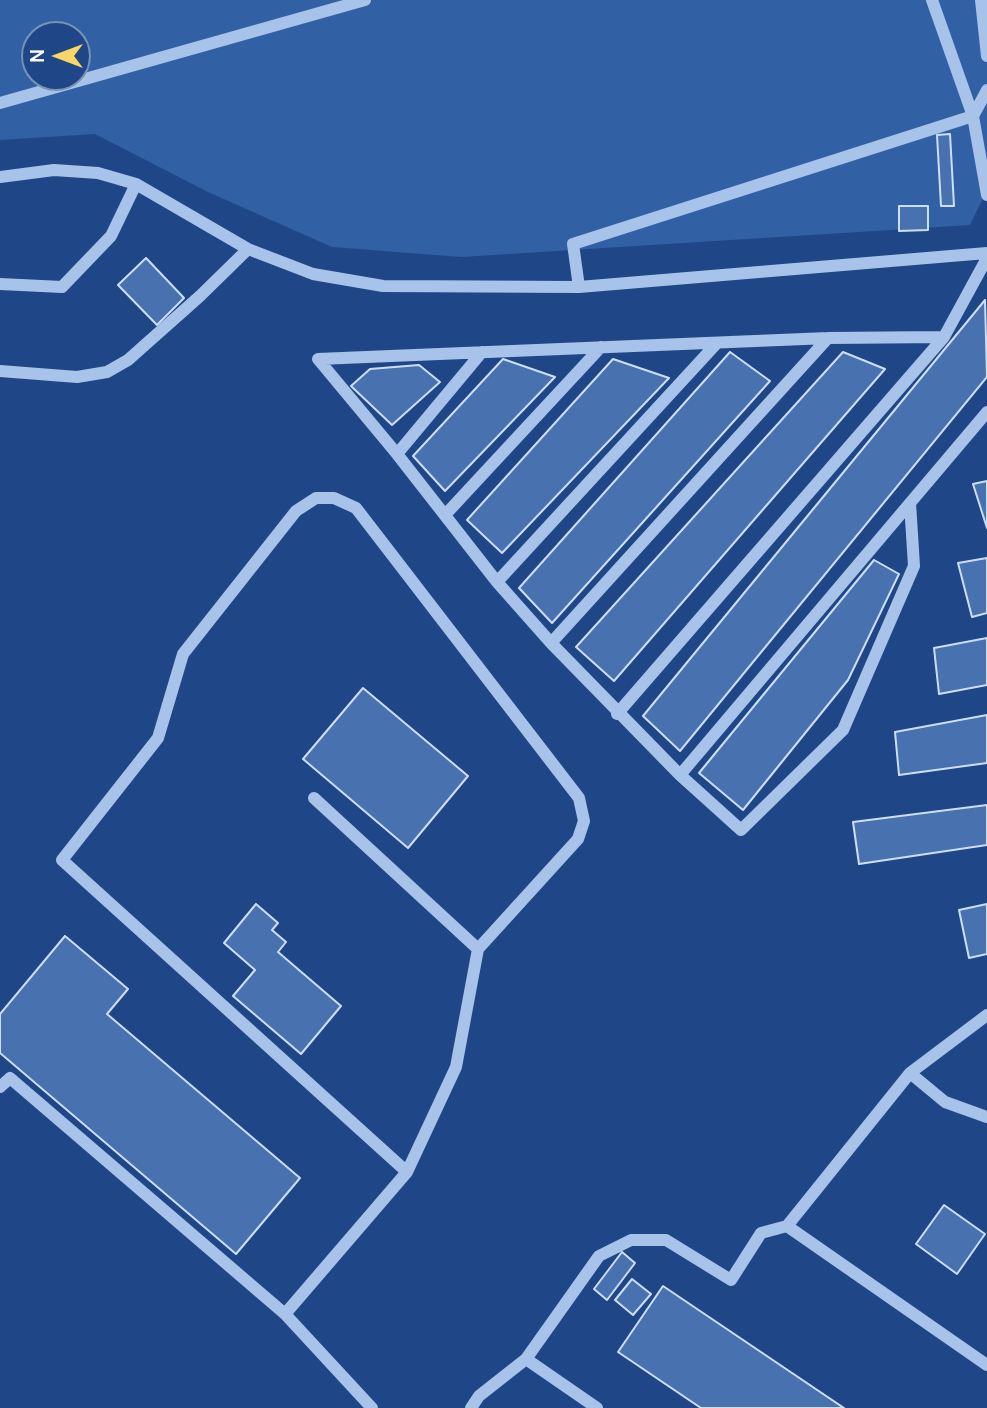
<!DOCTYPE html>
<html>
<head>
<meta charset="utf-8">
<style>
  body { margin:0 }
  #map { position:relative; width:987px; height:1408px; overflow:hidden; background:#1f4787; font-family:Manrope,sans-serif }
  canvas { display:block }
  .north { position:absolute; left:21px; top:21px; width:70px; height:70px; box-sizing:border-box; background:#1f4787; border:2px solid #7991b7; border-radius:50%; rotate:270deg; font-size:19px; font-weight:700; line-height:28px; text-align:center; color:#fff }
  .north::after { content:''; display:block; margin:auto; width:24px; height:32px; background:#f9d568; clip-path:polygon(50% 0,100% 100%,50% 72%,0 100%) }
</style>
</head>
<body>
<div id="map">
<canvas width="987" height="1408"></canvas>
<div class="north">N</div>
</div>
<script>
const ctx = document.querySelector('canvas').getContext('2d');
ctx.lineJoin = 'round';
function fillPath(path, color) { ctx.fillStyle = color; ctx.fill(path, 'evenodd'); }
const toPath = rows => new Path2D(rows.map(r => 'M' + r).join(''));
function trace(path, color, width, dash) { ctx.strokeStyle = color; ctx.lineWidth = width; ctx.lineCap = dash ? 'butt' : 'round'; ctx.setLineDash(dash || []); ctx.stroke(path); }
const green = toPath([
  [0,0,987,0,987,190,970,225,461,257,332,247,208,192,95,134,0,140],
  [35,35,77,35,77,77,35,77]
]);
const building = toPath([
  [950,134,954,206,941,206,937,135,950,134],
  [899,206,928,206,928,230,899,231,899,206],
  [146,258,184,298,157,325,118,285,146,258],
  [985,300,987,377,680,751,643,716,985,300],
  [730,352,770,381,552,623,519,588,730,352],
  [843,352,885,369,614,681,576,647,843,352],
  [503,359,555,377,445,491,413,456,503,359],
  [613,359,669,378,502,553,467,520,613,359],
  [419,365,440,382,392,425,351,386,370,369,419,365],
  [987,481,987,528,973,484,987,481],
  [987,558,987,613,972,617,958,563,987,558],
  [874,560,899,574,848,680,743,810,699,773,874,560],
  [987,638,987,685,939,694,934,648,987,638],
  [363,688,468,776,408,848,303,759,363,688],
  [987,715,987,763,899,775,895,732,987,715],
  [987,805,987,845,859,864,853,822,987,805],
  [256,904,278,923,272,930,286,942,278,952,341,1006,301,1054,233,996,255,970,224,943,256,904],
  [987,904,987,954,969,958,959,910,987,904],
  [65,936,128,989,107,1014,300,1178,236,1254,0,1053,0,1014,65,936],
  [944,1205,985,1234,957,1274,916,1244,944,1205],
  [622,1252,635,1263,607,1300,594,1289,622,1252],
  [632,1279,651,1294,633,1315,615,1300,632,1279],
  [663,1286,844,1408,701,1408,618,1352,663,1286]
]);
const minor = toPath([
  [932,0,973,116,987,195],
  [981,0,987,56],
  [0,103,365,0],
  [0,177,54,170,98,173,136,184,248,249,313,274,383,286,579,287,987,253],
  [0,284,62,287,111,236,136,184],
  [579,287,573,244,973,116,987,90],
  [0,371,77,377,107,372,128,360,200,296,248,249],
  [397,454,482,352],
  [910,503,914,566,843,730,741,830,680,775,551,643,497,582,397,454,318,359,828,338,944,337],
  [445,515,601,347],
  [497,582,717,343],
  [551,643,828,338],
  [617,714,944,337,987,258],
  [680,775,987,412],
  [314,798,478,949],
  [910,1073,945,1102,987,1117],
  [0,1087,10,1078,285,1314],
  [787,1226,987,1365],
  [372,1408,285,1314,407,1172,456,1067,478,949,578,839,584,821,579,798,356,508,334,498,316,498,296,511,183,654,158,738,62,860,407,1172],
  [471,1408,479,1396,526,1359],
  [597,1408,526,1359,599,1256,631,1240,666,1240,731,1280,761,1233,787,1226,910,1073,987,1015]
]);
fillPath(green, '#3260a4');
fillPath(building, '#4771af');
trace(building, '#cddef8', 2);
trace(minor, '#a8c3ea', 12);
</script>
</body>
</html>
